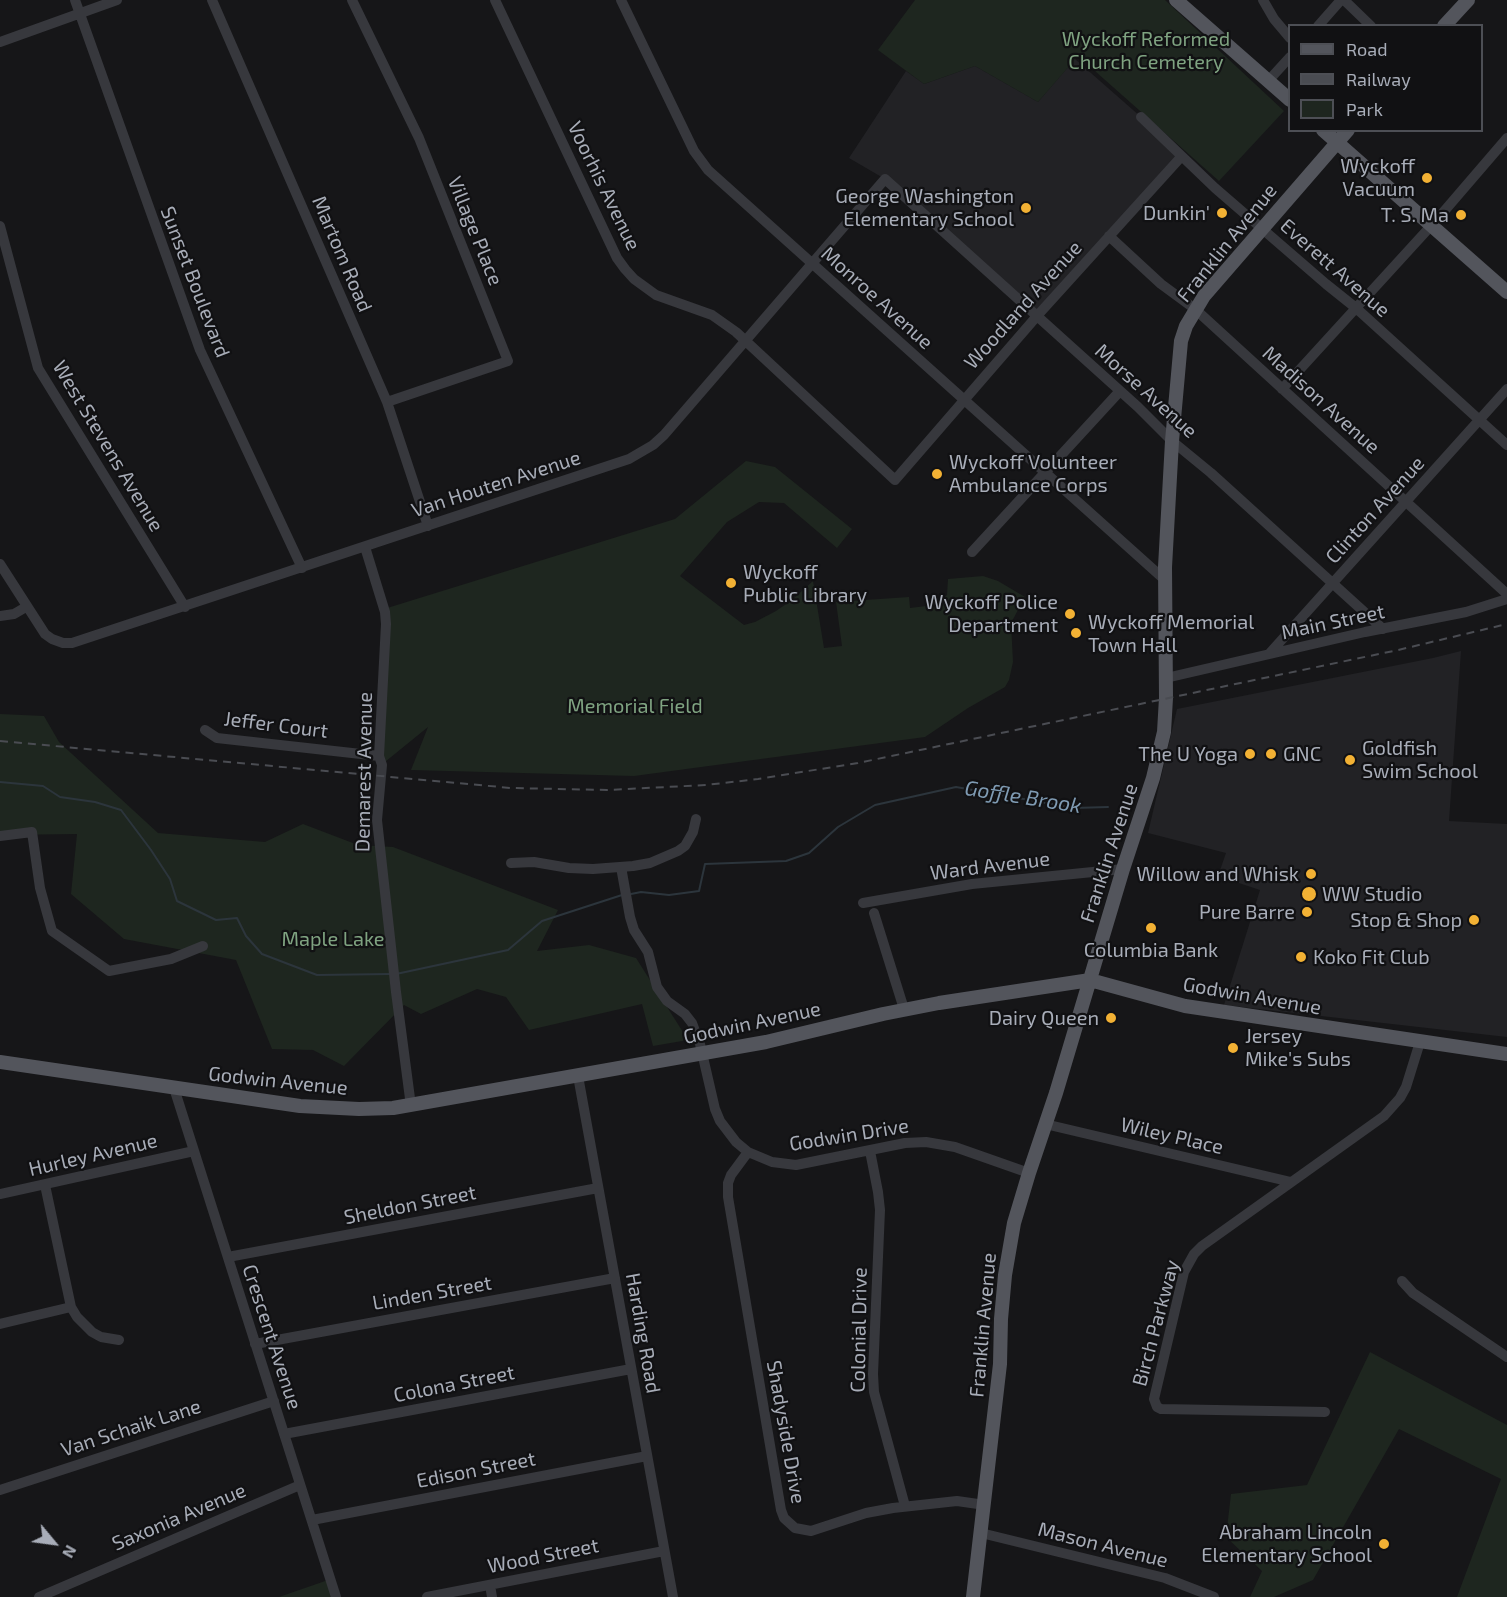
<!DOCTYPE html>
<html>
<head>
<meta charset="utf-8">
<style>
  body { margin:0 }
  #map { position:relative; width:1507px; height:1597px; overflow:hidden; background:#161618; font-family:"Exo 2",sans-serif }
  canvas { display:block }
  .legend { position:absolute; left:1288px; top:24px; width:195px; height:108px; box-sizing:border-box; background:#111113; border:2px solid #4d4f55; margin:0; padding:8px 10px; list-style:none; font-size:18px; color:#a8adb8 }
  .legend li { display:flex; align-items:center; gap:12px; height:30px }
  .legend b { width:30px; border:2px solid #4d4f55 }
  .north { position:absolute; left:24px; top:1513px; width:60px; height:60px; -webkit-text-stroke:4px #111113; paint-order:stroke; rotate:119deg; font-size:16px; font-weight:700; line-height:24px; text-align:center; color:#a8adb8 }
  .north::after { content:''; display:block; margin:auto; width:21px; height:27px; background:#a8adb8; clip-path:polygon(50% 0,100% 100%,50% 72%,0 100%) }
</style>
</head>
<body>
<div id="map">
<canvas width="1507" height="1597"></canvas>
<ul class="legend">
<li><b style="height:8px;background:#53555c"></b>Road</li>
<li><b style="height:8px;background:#4a4c52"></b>Railway</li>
<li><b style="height:16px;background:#1e261f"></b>Park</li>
</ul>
<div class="north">N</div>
</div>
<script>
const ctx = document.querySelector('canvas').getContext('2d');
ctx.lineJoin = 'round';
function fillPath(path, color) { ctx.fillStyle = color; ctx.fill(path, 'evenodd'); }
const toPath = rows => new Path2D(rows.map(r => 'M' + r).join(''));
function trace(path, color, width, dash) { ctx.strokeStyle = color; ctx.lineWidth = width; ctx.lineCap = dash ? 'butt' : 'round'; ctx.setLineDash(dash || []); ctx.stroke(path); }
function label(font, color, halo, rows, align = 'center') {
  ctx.font = font + ' "Exo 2",sans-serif'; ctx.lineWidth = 4.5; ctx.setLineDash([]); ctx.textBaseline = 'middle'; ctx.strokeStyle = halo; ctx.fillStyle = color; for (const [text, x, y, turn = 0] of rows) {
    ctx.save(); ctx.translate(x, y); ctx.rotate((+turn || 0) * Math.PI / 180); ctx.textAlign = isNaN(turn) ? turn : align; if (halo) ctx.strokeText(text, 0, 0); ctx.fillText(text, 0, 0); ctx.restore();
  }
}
const built = toPath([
  [1075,59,1141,117,1181,157,1037,316,885,179,849,158,906,71,924,84,975,66,1038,102],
  [1461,651,1449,821,1507,824,1507,1037,1224,1005,1260,890,1218,876,1226,853,1148,833,1177,709,1433,658]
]);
const green = toPath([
  [915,0,1165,0,1284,111,1219,181,1078,56,1038,102,975,66,924,84,878,50],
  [746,461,775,467,852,529,837,548,784,503,759,502,727,522,680,576,744,625,755,622,776,611,792,600,813,581,824,648,842,646,836,602,909,597,910,608,934,605,947,595,948,579,983,576,998,581,1025,597,1011,623,1013,662,1009,680,1005,687,968,708,925,737,634,776,411,770,428,727,380,766,384,609,675,519],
  [0,714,44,716,59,742,158,833,265,842,303,824,358,845,393,847,558,910,537,951,589,945,636,958,688,1040,653,1046,642,1004,529,1030,506,997,477,989,421,1014,404,1005,344,1066,313,1050,272,1049,236,960,124,939,71,894,77,834,0,835],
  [1370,1352,1507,1425,1507,1597,1457,1597,1501,1479,1399,1429,1313,1580,1274,1597,1250,1597,1262,1571,1226,1537,1231,1494,1307,1485],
  [331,1579,336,1597,279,1597]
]);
const stream = toPath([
  [0,782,43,786,60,797,95,802,121,810,151,850,170,879,177,901,216,920,237,918,246,936,262,954,317,975,391,974],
  [631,894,641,892,669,895,699,891,705,864,786,861,809,853,838,827,875,805,956,787,1074,808,1108,807],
  [396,974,508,950,542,921,622,895]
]);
const minor = toPath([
  [75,0,200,350,302,568],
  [212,0,387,402,428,526],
  [352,0,419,138,508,361,387,402],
  [495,0,617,258,625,269,634,279,656,295,712,315,736,332,895,480,1037,316,1181,157],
  [621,0,694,151,708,170,1165,580],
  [1263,0,1274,19,1290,38],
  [1344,0,1371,26],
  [1318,26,1341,0],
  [0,42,117,0],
  [1269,80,1290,57],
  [1141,117,1215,188,1326,284,1356,308,1507,445],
  [0,226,38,368,185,607],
  [1109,236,1161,284,1195,309,1507,594],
  [1282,389,1440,216,1507,138],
  [365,547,385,612,386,624,379,756,382,765,377,820,396,992,411,1106],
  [972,552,1120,391],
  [0,564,45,634,52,639,63,643,72,643,629,459,653,445,664,435,885,179,1138,407,1172,441,1211,473,1383,629],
  [0,616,14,614,26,607],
  [1269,654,1507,389],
  [1166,678,1365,632,1466,612,1507,599],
  [205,730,217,738,379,756],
  [0,836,32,832,40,888,52,931,109,971,171,959,203,946],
  [511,863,534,862,569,868,593,869,633,866,650,863,678,851,685,846,693,832,696,819],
  [621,867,630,917,634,930,648,952,657,987,667,1001,685,1014,692,1023,700,1044,715,1109,720,1121,736,1142,748,1152,772,1162,796,1165,905,1143,926,1142,955,1147,1029,1173],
  [863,903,972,884,1123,869],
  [874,913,904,1009],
  [578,1076,673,1597],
  [174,1088,336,1597],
  [1045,1124,1291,1182],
  [870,1151,878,1192,880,1210,873,1374,874,1392,905,1506],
  [748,1152,731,1175,728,1183,728,1197,781,1510,784,1518,795,1528,811,1531,866,1513,893,1508,957,1501,985,1505],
  [45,1185,71,1307,77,1317,92,1332,101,1337,119,1340],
  [0,1194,194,1151],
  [228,1257,598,1188],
  [1402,1281,1413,1293,1507,1357],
  [0,1324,71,1307],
  [255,1344,615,1278],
  [1325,1412,1161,1409,1157,1407,1154,1399,1184,1272,1194,1254,1202,1246,1384,1116,1400,1098,1406,1087,1420,1042],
  [284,1434,631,1369],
  [0,1490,274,1401],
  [312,1520,647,1456],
  [981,1533,1165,1578,1214,1597],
  [490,1585,492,1597],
  [39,1597,300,1485],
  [427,1597,664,1551]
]);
const major = toPath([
  [1176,0,1290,100],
  [1444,26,1468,0],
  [1323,130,1507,292],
  [0,1062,300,1106,359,1109,393,1108,766,1042,883,1014,939,1003,1090,980,1185,1006,1507,1054],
  [973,1597,1000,1364,1001,1319,1005,1275,1014,1223,1029,1173,1056,1093,1123,869,1153,778,1164,732,1166,698,1165,567,1172,441,1181,341,1186,326,1204,296,1348,130]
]);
const rail = toPath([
  [0,741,511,788,607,790,706,785,758,779,858,763,1398,650,1507,624]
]);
const markers = [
  [1427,178,6,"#f2b134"],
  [1026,208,6,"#f2b134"],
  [1222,213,6,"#f2b134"],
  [1461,215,6,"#f2b134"],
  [937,474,6,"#f2b134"],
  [731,583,6,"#f2b134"],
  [1070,614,6,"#f2b134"],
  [1076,633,6,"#f2b134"],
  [1250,754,6,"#f2b134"],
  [1271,754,6,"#f2b134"],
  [1350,760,6,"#f2b134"],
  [1311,874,6,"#f2b134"],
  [1309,894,8,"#f2b134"],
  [1307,912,6,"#f2b134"],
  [1474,920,6,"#f2b134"],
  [1151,928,6,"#f2b134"],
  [1301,957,6,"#f2b134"],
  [1111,1018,6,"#f2b134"],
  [1233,1048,6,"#f2b134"],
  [1384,1544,6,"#f2b134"]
];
const parkNames = [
  ["Wyckoff Reformed",1146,39],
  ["Church Cemetery",1146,62],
  ["Memorial Field",635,706],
  ["Maple Lake",333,939]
];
const poiNames = [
  ["Wyckoff",1415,166],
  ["Vacuum",1415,189],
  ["George Washington",1014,196],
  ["Elementary School",1014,219],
  ["Dunkin'",1210,213],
  ["T. S. Ma",1449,215],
  ["Wyckoff Volunteer",949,462,"left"],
  ["Ambulance Corps",949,485,"left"],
  ["Wyckoff",743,572,"left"],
  ["Public Library",743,595,"left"],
  ["Wyckoff Police",1058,602],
  ["Department",1058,625],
  ["Wyckoff Memorial",1088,622,"left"],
  ["Town Hall",1088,645,"left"],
  ["Goldfish",1362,748,"left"],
  ["Swim School",1362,771,"left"],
  ["The U Yoga",1238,754],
  ["GNC",1283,754,"left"],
  ["Willow and Whisk",1299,874],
  ["WW Studio",1322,894,"left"],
  ["Pure Barre",1295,912],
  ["Stop & Shop",1462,920],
  ["Columbia Bank",1151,950,"center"],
  ["Koko Fit Club",1313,957,"left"],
  ["Dairy Queen",1099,1018],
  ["Jersey",1245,1036,"left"],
  ["Mike's Subs",1245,1059,"left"],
  ["Abraham Lincoln",1372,1532],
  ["Elementary School",1372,1555]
];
const streetNames = [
  ["Voorhis Avenue",604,186,64],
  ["Village Place",475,231,68],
  ["Franklin Avenue",1227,243,-51],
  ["Martom Road",342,254,67],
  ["Everett Avenue",1335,268,41],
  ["Sunset Boulevard",195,282,69],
  ["Monroe Avenue",877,298,42],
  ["Woodland Avenue",1023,305,-48],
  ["Morse Avenue",1146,391,42],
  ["Madison Avenue",1321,400,42],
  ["West Stevens Avenue",108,446,59],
  ["Van Houten Avenue",496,484,-18],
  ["Clinton Avenue",1375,510,-48],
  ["Main Street",1333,622,-12],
  ["Jeffer Court",276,725,7],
  ["Demarest Avenue",364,772,-89],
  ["Franklin Avenue",1109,853,-72],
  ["Ward Avenue",990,866,-7],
  ["Godwin Avenue",1252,996,10],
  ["Godwin Avenue",752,1023,-12],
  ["Godwin Avenue",278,1081,6],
  ["Godwin Drive",849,1135,-9],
  ["Wiley Place",1172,1136,13],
  ["Hurley Avenue",93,1155,-13],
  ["Sheldon Street",410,1205,-11],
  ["Linden Street",432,1293,-10],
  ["Birch Parkway",1156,1323,-75],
  ["Franklin Avenue",983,1325,-85],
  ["Colonial Drive",859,1330,-89],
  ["Harding Road",643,1333,80],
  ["Crescent Avenue",272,1337,72],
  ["Colona Street",454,1384,-11],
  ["Van Schaik Lane",131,1428,-18],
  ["Shadyside Drive",786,1432,80],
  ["Edison Street",476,1470,-11],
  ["Saxonia Avenue",179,1517,-23],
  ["Mason Avenue",1103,1545,14],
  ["Wood Street",543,1556,-11]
];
const waterNames = [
  ["Goffle Brook",1023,797,9]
];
fillPath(built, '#222225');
fillPath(green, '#1e261f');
trace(stream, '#2c353c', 2);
trace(minor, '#37383d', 10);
trace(major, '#53555c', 14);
trace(rail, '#4a4c52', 2, [8, 6]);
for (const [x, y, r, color] of markers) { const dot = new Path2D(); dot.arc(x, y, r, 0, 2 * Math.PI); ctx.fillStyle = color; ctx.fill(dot); trace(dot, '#111113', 2); }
label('20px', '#7fa381', '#111113', parkNames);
label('20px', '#a8adb8', '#111113', poiNames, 'right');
label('20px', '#a8adb8', '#111113', streetNames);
label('italic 21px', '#7f9bb3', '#111113', waterNames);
</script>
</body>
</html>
